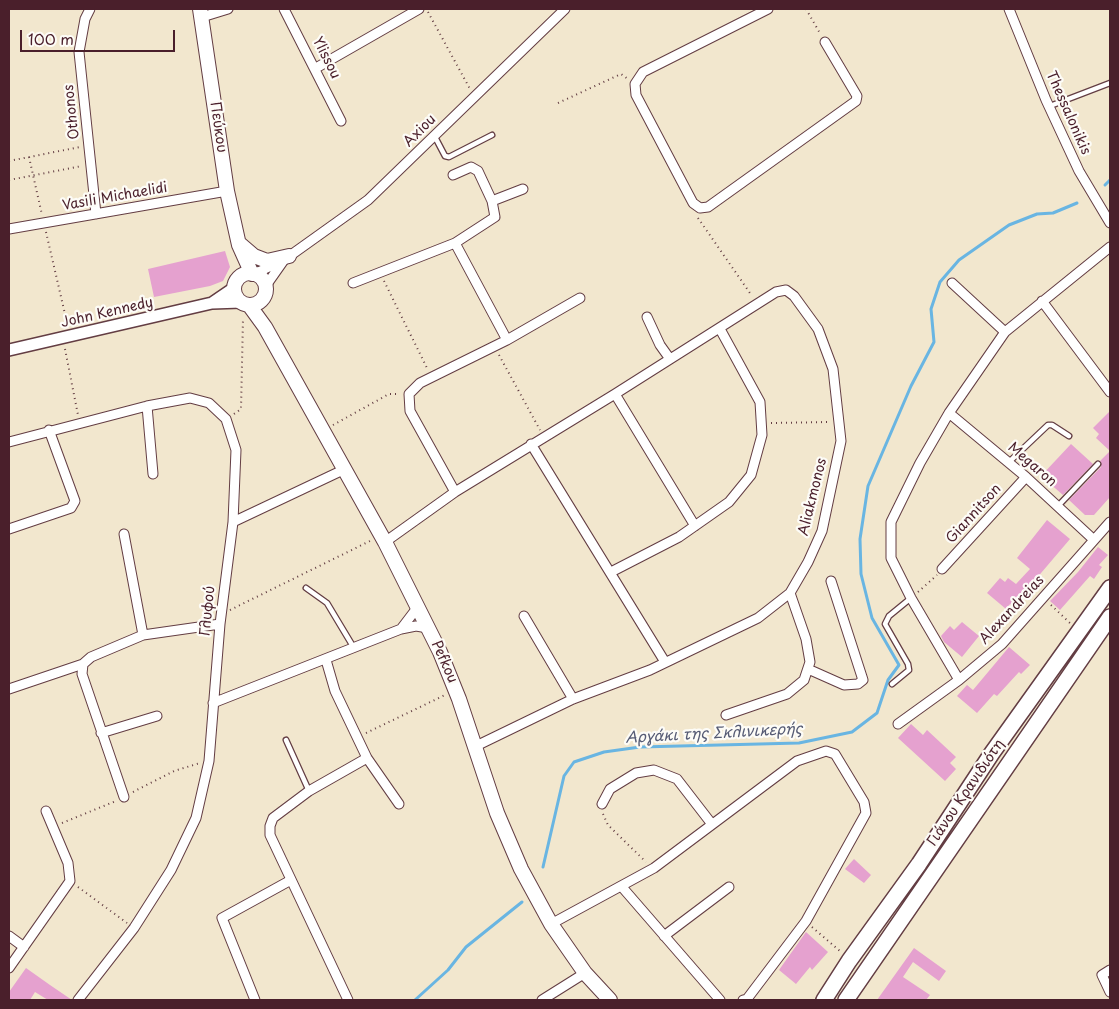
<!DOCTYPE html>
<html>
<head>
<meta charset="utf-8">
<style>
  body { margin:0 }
  #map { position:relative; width:1119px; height:1009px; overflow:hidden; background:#f2e7ce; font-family:"Playpen Sans",sans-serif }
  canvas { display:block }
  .frame { position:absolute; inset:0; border:10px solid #4a1f2b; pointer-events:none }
  .scale { position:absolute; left:20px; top:30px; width:155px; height:22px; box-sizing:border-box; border:2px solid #4a1f2b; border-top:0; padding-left:6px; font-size:15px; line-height:18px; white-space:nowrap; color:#4a1f2b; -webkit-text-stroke:4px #fdfcf7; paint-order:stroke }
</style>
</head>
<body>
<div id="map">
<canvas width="1119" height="1009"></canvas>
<div class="frame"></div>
<div class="scale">100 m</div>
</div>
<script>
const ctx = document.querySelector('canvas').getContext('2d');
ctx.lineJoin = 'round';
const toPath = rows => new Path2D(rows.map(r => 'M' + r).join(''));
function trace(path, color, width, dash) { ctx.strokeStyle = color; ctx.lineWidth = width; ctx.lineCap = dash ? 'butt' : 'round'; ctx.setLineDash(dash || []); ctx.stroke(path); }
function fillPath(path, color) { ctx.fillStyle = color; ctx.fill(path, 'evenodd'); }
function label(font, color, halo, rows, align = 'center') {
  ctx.font = font + ' "Playpen Sans",sans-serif'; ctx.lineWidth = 4.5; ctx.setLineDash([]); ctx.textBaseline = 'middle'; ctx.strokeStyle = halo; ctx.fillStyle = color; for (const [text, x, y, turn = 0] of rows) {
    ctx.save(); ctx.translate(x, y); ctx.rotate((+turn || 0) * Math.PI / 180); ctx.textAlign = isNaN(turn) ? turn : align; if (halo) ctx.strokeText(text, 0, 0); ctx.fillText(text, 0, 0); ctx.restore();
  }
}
const stream = toPath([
  [1105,185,1110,180],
  [543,867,564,776,574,762,604,752,640,747,799,743,852,732,877,713,888,680,899,665,872,618,861,574,860,539,868,486,911,386,934,342,931,309,940,282,959,260,1009,225,1037,214,1053,213,1077,203],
  [415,1000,448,970,466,947,522,902]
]);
const building = toPath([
  [225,251,230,267,223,281,210,286,154,297,148,269],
  [1110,411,1110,497,1094,515,1085,515,1069,500,1101,467,1100,461,1110,451,1096,438,1099,434,1093,428],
  [1071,444,1093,464,1063,495,1041,476],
  [1047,520,1070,539,1013,606,1010,604,1006,609,987,593,1000,578,1005,582,1008,578,1016,584,1030,569,1017,558],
  [1098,547,1108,555,1099,565,1102,567,1094,579,1090,576,1060,610,1050,601,1078,572],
  [962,622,979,636,962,657,944,642,941,636,950,626,954,630],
  [1009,647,1030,665,1021,674,1019,672,997,696,994,694,977,713,957,696,967,685,973,690],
  [911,724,923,735,927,730,956,757,950,763,956,769,945,781,898,738],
  [854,859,871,875,864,883,845,869],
  [806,932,828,952,812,970,810,967,796,984,779,970],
  [914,948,946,971,939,981,913,962,903,977,930,995,926,1000,877,1000],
  [26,968,50,985,72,1000,48,1000,35,992,30,1000,9,1000,9,992]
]);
const path = toPath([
  [806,9,821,35],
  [428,12,470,89],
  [558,103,621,74,628,79],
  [29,157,42,215],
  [9,161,80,147],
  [9,180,82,166],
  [698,218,752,296],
  [46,232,68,327],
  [384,281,427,368],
  [65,349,78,415],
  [499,355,540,430],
  [234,414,241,409,243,319],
  [771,423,829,422],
  [333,425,389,394,400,394],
  [918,592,937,575],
  [1051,605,1071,624],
  [230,610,372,540],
  [366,733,445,695],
  [133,792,174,771,200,763],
  [603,814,608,825,646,862],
  [62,823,116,801],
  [78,887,127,923],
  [812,927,841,952]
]);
const service = toPath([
  [1050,106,1110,83],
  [435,137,445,156,449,157,492,135],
  [1009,462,1048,425,1052,425,1069,436],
  [1058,506,1098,464],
  [306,588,327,603,354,648],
  [892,684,909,670,908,664,885,624,889,616,911,598],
  [286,740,309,791]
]);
const minor = toPath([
  [90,9,85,19,79,52,96,214],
  [284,9,341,121],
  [768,9,643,72,635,84,636,95,693,203,700,208,708,207,856,101,857,96,825,42],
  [1009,9,1046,100,1079,171,1110,223],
  [202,17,228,9],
  [316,68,419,9],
  [492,201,523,189],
  [9,229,227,191],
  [455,243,507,340],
  [254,274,284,260,368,200,565,9],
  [353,283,455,243,495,217,492,201,478,171,471,167,453,175],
  [952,283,1005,332],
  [265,287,284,260],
  [1042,301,1110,392],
  [647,317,660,345,670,359],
  [615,394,695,526],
  [147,406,153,474],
  [949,413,1026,477,1094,540],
  [9,442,147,406,190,398,209,403,226,419,236,450,233,522,220,624,209,761,196,818,171,870,134,928,78,1000],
  [531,444,665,662],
  [455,492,410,411,409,394,420,383,507,340,580,298],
  [233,522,343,470],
  [9,529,71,508,75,501,49,430],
  [124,534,143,635],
  [385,542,455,492,615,394,776,292,786,290,794,296,818,329,833,369,841,441,822,531,808,562,790,593,758,618,650,670,573,699,474,747],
  [942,569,1026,477],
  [611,572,679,537,729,502,751,475,762,435,760,402,720,329],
  [524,616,573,699],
  [401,629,417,608],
  [326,660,335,691,367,758,399,804],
  [83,664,82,674,124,797],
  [808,669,844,685,858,684,863,680,831,581],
  [959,680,911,598,891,558,891,522,920,463,949,413,1005,332,1110,247],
  [9,689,83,664,91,657,143,635,220,624],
  [213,703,401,629,416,626,428,628],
  [726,715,787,694,804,680,810,662,806,639,790,593],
  [898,724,959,680,1002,644,1110,522],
  [101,733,157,716],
  [602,804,610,789,636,773,654,770,677,779,711,823],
  [622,887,720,1000],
  [551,924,654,868,797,761,826,751,835,754,864,802,866,813,806,921,747,999,743,1000],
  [9,936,24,947],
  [664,936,729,887],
  [9,968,70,881,68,863,46,811],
  [1110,970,1102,975,1110,992],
  [255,1000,222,918,291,880],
  [348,1000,270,835,270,826,273,818,309,791,367,758],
  [542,1000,585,973]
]);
const tertiary = toPath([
  [212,303,234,288],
  [9,350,212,303,241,302]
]);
const secondary = toPath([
  [200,9,227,191,239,245,252,274],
  [240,244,254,256,267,261,289,256],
  '234 289a16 16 0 1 1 32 0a16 16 0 1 1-32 0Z',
  [249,305,265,327,385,542,440,652,459,699,497,813,521,869,551,924,585,973,610,1000]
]);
const primary = toPath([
  [824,1000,849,961,919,864,992,753,1110,588],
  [846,1000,1110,617]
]);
const streetNames = [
  ["Ylissou",326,58,63],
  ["Othonos",72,112,-96],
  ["Thessalonikis",1068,113,66],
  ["Πεύκου",218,127,82],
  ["Axiou",420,131,-45],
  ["Vasili Michaelidi",115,197,-10],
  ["John Kennedy",107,313,-13],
  ["Megaron",1032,465,41],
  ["Aliakmonos",813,497,-76],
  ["Giannitson",974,514,-48],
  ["Alexandreias",1012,610,-47],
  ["Γλυφού",208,611,-84],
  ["Pefkou",444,662,66],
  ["Γιάνου Κρανιδιότη",966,793,-56]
];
const waterNames = [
  ["Αργάκι της Σκλινικερής",714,734,-3]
];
trace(stream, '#69b5e2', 3);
fillPath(building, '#e5a1cf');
trace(service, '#633d43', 7);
trace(minor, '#633d43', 11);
trace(tertiary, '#633d43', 14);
trace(secondary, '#633d43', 16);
trace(primary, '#633d43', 18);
trace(path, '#633d43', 2, [1, 4]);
trace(service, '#fff', 4.5);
trace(minor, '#fff', 9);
trace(tertiary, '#fff', 11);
trace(secondary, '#fff', 14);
trace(primary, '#fff', 15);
label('14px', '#4a1f2b', '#fdfcf7', streetNames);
label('italic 15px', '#565b74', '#fdfcf7', waterNames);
</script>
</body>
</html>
